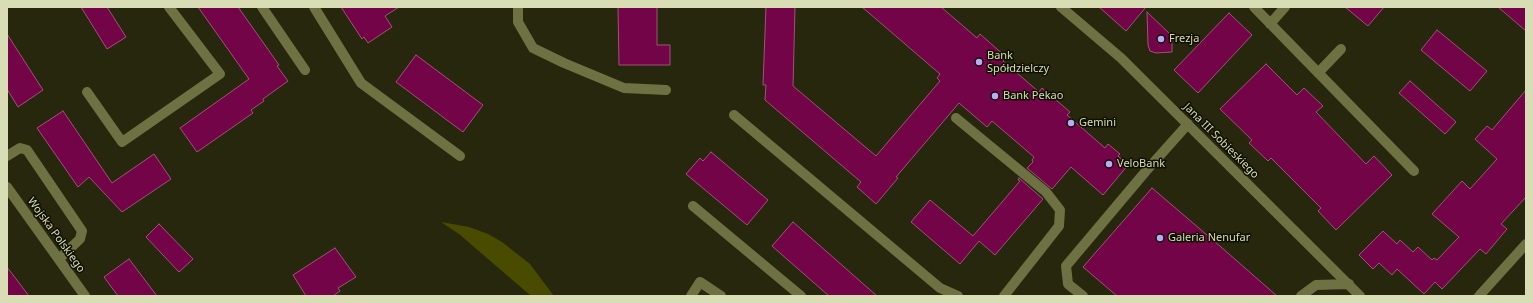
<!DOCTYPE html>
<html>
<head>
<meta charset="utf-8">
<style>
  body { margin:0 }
  #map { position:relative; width:1533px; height:303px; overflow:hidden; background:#26270d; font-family:"Noto Sans",sans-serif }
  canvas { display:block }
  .frame { position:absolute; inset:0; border:8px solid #d9ddb5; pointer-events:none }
</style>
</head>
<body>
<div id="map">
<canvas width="1533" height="303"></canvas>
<div class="frame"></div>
</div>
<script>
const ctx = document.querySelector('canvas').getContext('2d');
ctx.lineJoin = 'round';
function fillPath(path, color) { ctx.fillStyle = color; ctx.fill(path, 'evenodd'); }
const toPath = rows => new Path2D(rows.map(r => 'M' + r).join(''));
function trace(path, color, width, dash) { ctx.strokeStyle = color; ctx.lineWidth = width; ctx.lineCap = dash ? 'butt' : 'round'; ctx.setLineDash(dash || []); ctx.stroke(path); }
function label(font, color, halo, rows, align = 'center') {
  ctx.font = font + ' "Noto Sans",sans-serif'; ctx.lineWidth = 3; ctx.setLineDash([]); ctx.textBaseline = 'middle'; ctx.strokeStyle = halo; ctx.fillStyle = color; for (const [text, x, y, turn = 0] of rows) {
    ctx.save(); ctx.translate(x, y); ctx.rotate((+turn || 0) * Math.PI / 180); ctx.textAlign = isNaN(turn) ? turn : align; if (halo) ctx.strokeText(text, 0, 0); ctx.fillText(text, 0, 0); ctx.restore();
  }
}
const green = toPath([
  [441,222,469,227,488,234,502,242,530,264,554,296,531,296,459,234]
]);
const building = toPath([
  [81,7,107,7,126,37,107,49,81,7],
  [198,7,238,7,279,65,277,66,288,81,263,99,264,101,251,110,253,113,197,152,180,128,249,79,198,7],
  [341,7,399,7,385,16,392,27,368,43,364,37,362,39,341,7],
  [618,7,657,7,657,45,670,45,670,65,619,65,618,7],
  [766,7,795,7,793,86,876,156,940,81,937,78,940,74,862,7,941,7,977,38,980,34,1006,57,1003,61,1039,92,1042,88,1070,112,1067,115,1105,148,1108,144,1120,154,1118,156,1128,165,1103,195,1071,167,1052,189,1027,168,1033,162,1032,160,1034,157,992,121,987,127,959,103,896,177,898,178,876,204,857,187,861,182,765,100,766,85,763,85,766,7],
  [1099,7,1146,7,1126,31,1099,7],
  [1345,7,1384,7,1368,26,1345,7],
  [1498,7,1526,7,1526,31,1498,7],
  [1147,12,1172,36,1172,52,1156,53,1150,51,1148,45,1147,12],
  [1229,13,1252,35,1198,93,1174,70,1229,13],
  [1437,30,1487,71,1470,91,1421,50,1437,30],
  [7,34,43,90,18,107,7,89,7,34],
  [416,55,483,105,463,132,396,82,416,55],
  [1266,64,1297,95,1304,88,1323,106,1316,112,1366,164,1374,156,1392,175,1336,230,1318,211,1321,208,1271,158,1268,161,1249,143,1252,140,1220,109,1266,64],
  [1410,81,1456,122,1445,134,1399,93,1410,81],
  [1526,90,1526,197,1501,224,1507,229,1486,254,1480,249,1442,289,1435,282,1424,294,1397,269,1392,275,1379,263,1373,269,1359,255,1383,231,1397,244,1400,240,1413,252,1418,247,1432,260,1434,258,1437,260,1459,237,1432,214,1462,181,1470,189,1497,159,1475,139,1487,126,1492,130,1526,90],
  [63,111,112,183,154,154,171,179,122,212,89,177,78,187,37,128,63,111],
  [711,152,768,200,747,225,686,174,700,158,703,161,711,152],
  [1019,178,1043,199,995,255,979,241,960,264,911,222,930,200,973,236,1020,181,1018,180,1019,178],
  [1152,188,1221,247,1277,296,1117,296,1083,267,1152,188],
  [793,222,877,296,829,296,772,246,793,222],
  [159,224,193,259,179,272,146,237,159,224],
  [335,248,356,277,338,288,340,291,333,296,306,296,293,275,335,248],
  [129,259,157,296,118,296,104,277,129,259],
  [7,267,29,296,7,296,7,267]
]);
const minor = toPath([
  [262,7,305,70],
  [314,7,361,83,460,156],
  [518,7,518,22,533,48,564,63,624,88,666,90],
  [1061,7,1121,58,1360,296],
  [1254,7,1414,171],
  [1270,24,1285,7],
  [1318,73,1341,49],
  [87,92,122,142,220,74,169,7],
  [734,115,940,288,958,296],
  [956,118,1046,192,1060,210,1059,226,1004,296],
  [7,156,20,148,27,150,82,231,80,239,59,259],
  [7,187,85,296],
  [693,206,801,296],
  [691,296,700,282,721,296],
  [1083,296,1068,284,1066,266,1146,171,1188,124],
  [1301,296,1316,285,1349,284],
  [1479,296,1526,244]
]);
const markers = [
  [1161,39,4,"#b8abf7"],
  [979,62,4,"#b8abf7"],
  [995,96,4,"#b8abf7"],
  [1071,123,4,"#b8abf7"],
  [1109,164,4,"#b8abf7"],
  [1160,238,4,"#b8abf7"]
];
const poiNames = [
  ["Frezja",1169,39],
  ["Bank",987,56],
  ["Spółdzielczy",987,69],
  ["Bank Pekao",1003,96],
  ["Gemini",1079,123],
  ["VeloBank",1117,164],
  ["Galeria Nenufar",1168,238]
];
const streetNames = [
  ["Jana III Sobieskiego",1221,141,45],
  ["Wojska Polskiego",56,235,54]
];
fillPath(green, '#494b00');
fillPath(building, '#730448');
trace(building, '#9e5477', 1);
trace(minor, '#6e7142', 10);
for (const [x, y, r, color] of markers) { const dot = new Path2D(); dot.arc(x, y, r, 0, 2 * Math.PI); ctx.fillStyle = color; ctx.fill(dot); trace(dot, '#0f1000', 1.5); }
label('11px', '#d9ddb5', '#0f1000', poiNames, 'left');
label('11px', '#d9ddb5', '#0f1000', streetNames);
</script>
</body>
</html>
